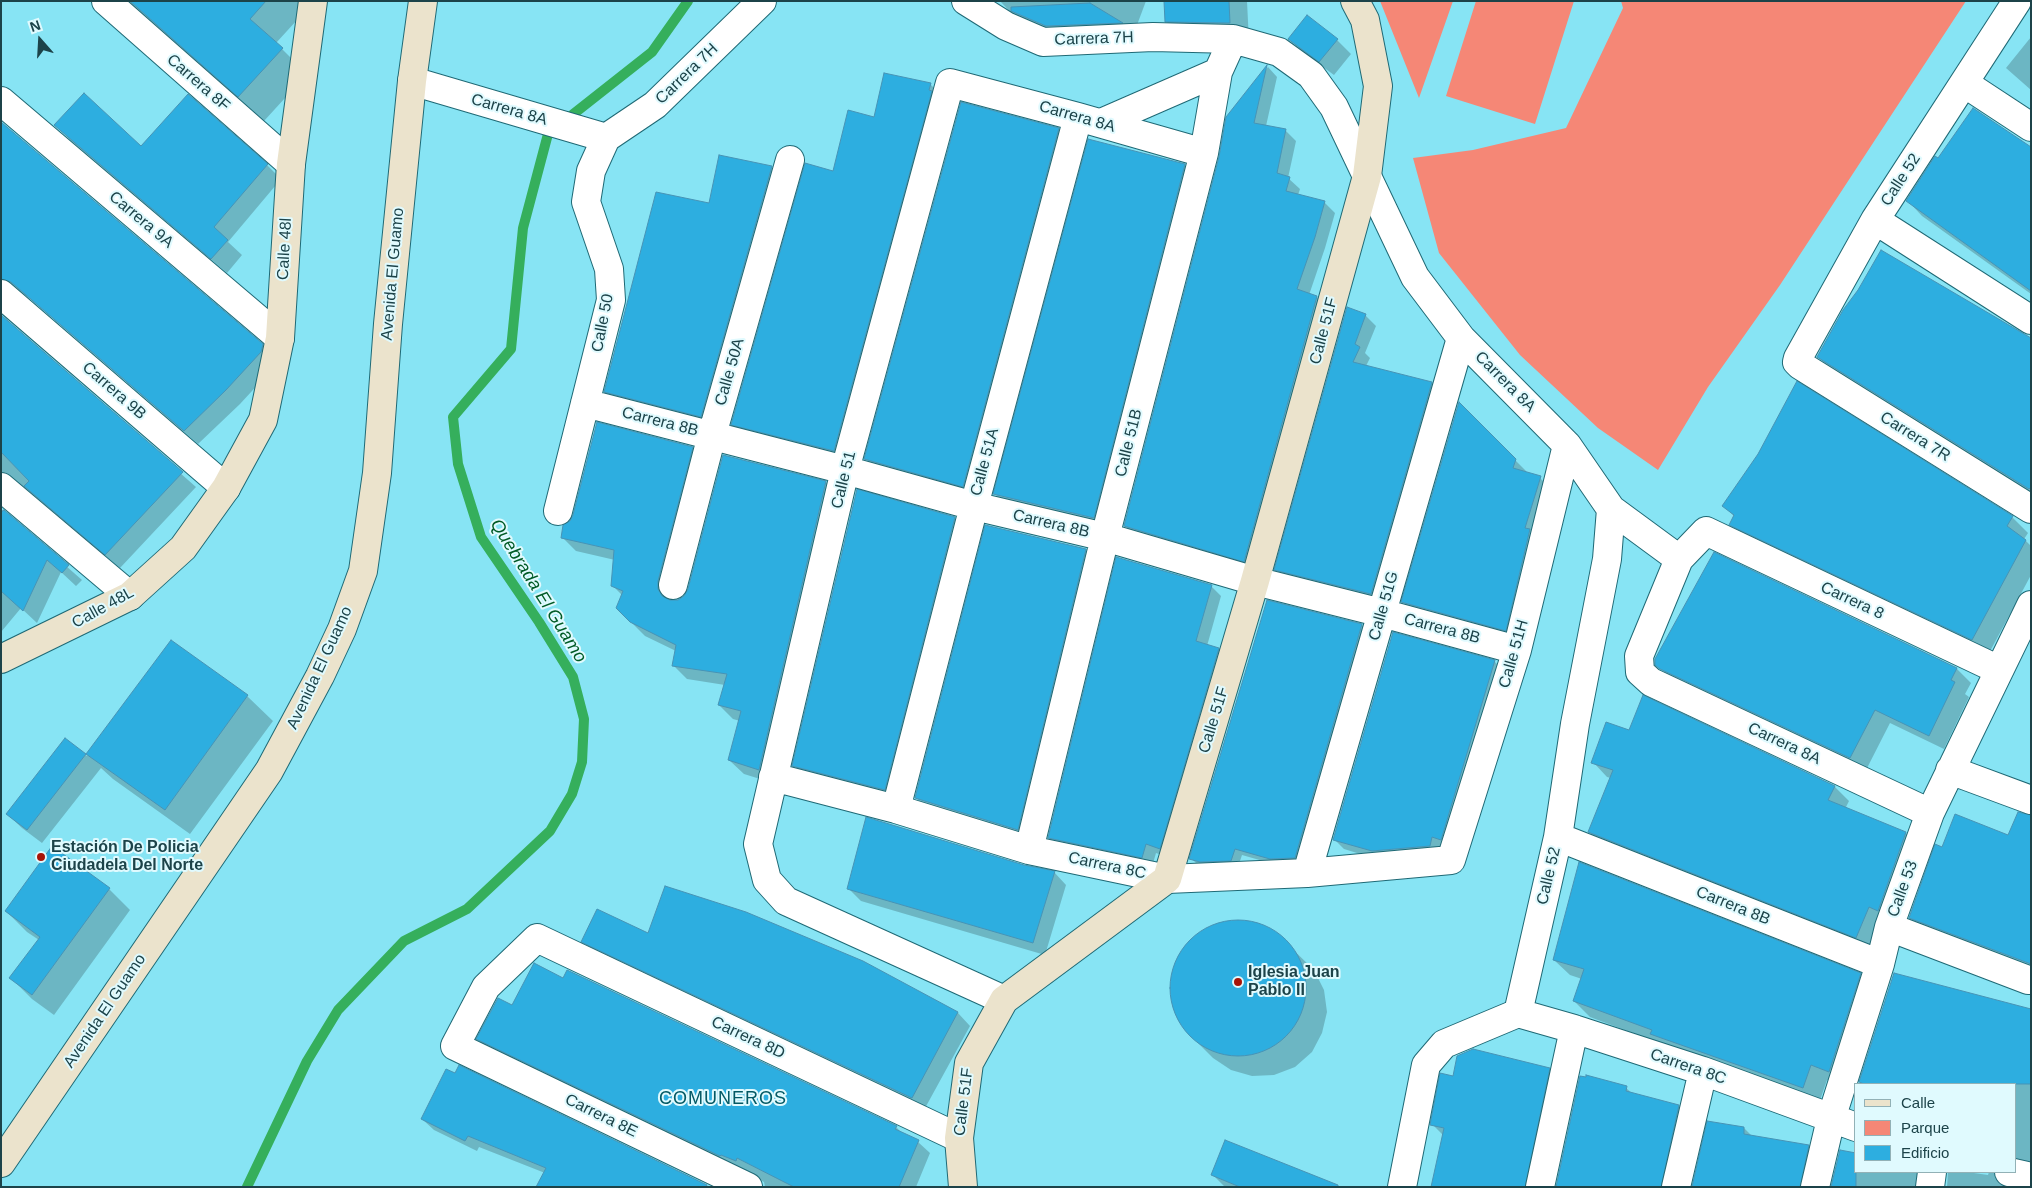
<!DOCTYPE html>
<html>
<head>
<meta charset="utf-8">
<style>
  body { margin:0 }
  #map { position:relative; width:2032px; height:1188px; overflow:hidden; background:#87e4f4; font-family:Helvetica,sans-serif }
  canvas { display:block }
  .frame { position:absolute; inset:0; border:2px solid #1c4349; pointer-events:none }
  .legend { position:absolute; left:1854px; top:1083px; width:162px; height:90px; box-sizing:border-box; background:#e0fafe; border:1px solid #92b1b6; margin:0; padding:6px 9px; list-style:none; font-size:15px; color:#1c4349 }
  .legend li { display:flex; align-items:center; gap:10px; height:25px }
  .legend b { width:25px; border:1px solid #92b1b6 }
  .north { position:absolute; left:15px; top:15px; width:50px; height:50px; -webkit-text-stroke:4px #e0fafe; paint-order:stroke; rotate:341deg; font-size:14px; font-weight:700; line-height:20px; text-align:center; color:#1c4349 }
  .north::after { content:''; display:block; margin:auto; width:18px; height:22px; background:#1c4349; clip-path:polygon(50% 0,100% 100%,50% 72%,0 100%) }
</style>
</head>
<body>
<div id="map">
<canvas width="2032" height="1188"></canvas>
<div class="frame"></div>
<ul class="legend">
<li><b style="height:6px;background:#ebe3cc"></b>Calle</li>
<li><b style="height:14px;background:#f58776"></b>Parque</li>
<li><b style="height:14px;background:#2daee0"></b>Edificio</li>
</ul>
<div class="north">N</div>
</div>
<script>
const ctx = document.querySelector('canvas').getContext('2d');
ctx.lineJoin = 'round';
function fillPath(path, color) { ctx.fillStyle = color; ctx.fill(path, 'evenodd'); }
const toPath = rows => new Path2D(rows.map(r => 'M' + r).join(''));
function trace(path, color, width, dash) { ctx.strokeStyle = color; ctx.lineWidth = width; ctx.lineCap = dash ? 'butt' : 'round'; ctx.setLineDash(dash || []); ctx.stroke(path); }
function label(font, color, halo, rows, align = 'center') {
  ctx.font = font + ' Helvetica,sans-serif'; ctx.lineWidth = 4; ctx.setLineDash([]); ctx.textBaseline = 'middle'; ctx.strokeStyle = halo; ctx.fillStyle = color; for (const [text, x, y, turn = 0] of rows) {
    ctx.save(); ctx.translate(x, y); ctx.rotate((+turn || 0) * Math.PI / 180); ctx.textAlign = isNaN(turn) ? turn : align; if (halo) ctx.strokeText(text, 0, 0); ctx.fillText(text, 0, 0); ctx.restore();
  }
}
const green = toPath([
  [1380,1,1453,1,1419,98],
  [1476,1,1574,1,1535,124,1446,96],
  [1621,1,1966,1,1780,285,1708,387,1658,470,1598,428,1520,355,1439,253,1413,158,1473,150,1566,128,1623,8]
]);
const shadow = toPath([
  [124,1,302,1,308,8,276,43,307,74,264,121,143,14,135,11],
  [1000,1,1146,1,1134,33,1058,37,1014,16],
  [1165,1,1247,1,1249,42,1186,41,1166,21],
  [2031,37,2031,90,2006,68],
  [1290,39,1337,40,1351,54,1334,75,1304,53],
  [1268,67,1277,77,1266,126,1285,130,1296,141,1288,178,1300,189,1298,195,1324,202,1335,213,1325,248,1309,295,1317,297,1327,308,1255,571,1136,536,1125,526,1220,157,1227,118],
  [930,84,944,98,848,464,747,438,733,424,834,173,875,119],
  [1,123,262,345,276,359,275,366,240,404,198,444,27,296,18,292,1,301],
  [56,125,141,147,267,165,281,179,228,242,242,255,227,273,70,140],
  [1058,129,1074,145,978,502,881,474,866,459],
  [2031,149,2031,294,1922,216,1908,201,1938,159],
  [1184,165,1197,178,1106,530,1007,507,995,494],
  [771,167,785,181,714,430,619,405,605,391,710,204],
  [1348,309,1365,315,1376,326,1365,353,1370,358,1366,366,1432,383,1442,393,1381,604,1286,580,1276,569],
  [1,316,196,487,120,568,26,489,18,485,1,494],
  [2031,339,2031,495,1833,371,1818,357],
  [1459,404,1526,471,1525,473,1540,478,1551,489,1517,641,1414,613,1403,602],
  [692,448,706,462,672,601,678,601,685,597,689,589,724,456,826,482,840,497,773,783,744,774,729,760,740,721,733,719,719,705,725,685,687,679,673,665,676,651,645,636,617,608,622,595,613,586,615,560,576,551,562,537],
  [1724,506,2012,517,2028,533,2024,539,2031,546,2031,575,1988,655,1746,540,1731,524,1735,517],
  [1,509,82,580,76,586,61,572,37,623,21,608,1,632],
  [954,518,968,532,898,803,807,779,794,765],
  [1085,550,1099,563,1031,843,930,812,916,798],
  [1211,586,1221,596,1207,646,1218,649,1228,659,1170,858,1156,853,1152,867,1059,848,1049,838],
  [1268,602,1362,625,1369,632,1302,864,1277,865,1242,855,1238,867,1198,865,1191,858],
  [171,641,247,696,273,721,190,834,113,779,101,768,42,843,22,828,7,814,65,740,87,756],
  [1494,661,1504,671,1439,856,1383,861,1344,849,1334,839],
  [1656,664,1957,669,1971,683,1965,694,1969,697,1944,749,1890,723,1865,772,1676,683],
  [1643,697,1835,787,1849,801,1845,809,1906,833,1920,848,1870,951,1604,846,1589,832,1611,778,1607,777,1593,762,1629,732],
  [2031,816,2031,974,1927,934,1910,918,1943,848,2008,837],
  [53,848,109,889,130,910,54,1015,32,999,11,978,39,940,27,932,6,911],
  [1054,872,1066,885,1045,955,861,901,849,889],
  [1234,921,1256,924,1276,933,1314,970,1324,990,1327,1012,1322,1033,1312,1052,1295,1067,1274,1075,1252,1076,1231,1070,1213,1058,1191,1036,1178,1018,1171,997,1172,975,1179,955,1194,938,1213,926],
  [648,935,863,962,958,1013,970,1026,924,1110,595,954,583,941],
  [1554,960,1860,974,1876,990,1845,1087,1827,1080,1819,1103,1590,1017,1574,1001,1582,979,1570,975],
  [1894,974,2031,1011,2031,1173,2014,1179,2010,1187,1947,1187,1948,1172,1967,1172,1988,1175,1989,1172,2016,1172,2016,1084,1861,1084],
  [564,980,896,1127,903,1134,918,1142,930,1153,916,1187,765,1187,764,1182,489,1050,478,1039,512,1007],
  [460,1067,709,1187,537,1187,545,1173,479,1147,477,1151,434,1130,422,1119,456,1075],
  [1549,1069,1566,1086,1544,1187,1433,1187,1444,1136,1432,1124,1454,1078],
  [1626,1088,1633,1094,1678,1106,1695,1123,1681,1187,1557,1187],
  [1744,1128,1753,1137,1808,1146,1825,1163,1820,1187,1693,1187],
  [1856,1172,1927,1172,1933,1187,1832,1187],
  [1213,1175,1311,1187,1225,1187]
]);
const stream = toPath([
  [247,1187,307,1061,338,1010,404,941,467,909,550,831,572,794,582,762,584,719,573,677,539,622,481,537,458,464,453,417,511,349,523,228,548,134,652,52,688,1]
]);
const building = toPath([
  [130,1,266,1,250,19,283,48,238,97,130,1],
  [1164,1,1229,1,1230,23,1165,22,1164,1],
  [1090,3,1123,23,1046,26,1011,11,1011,7,1090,3],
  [1307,15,1338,39,1319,62,1288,39,1307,15],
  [1267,65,1254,123,1286,129,1277,173,1290,177,1286,191,1325,201,1315,237,1297,289,1317,296,1244,562,1124,526,1219,157,1226,117,1267,65],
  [884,73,931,83,929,90,932,91,834,451,731,425,805,163,833,171,848,110,874,117,884,73],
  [84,93,141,146,188,94,268,164,214,227,228,240,211,259,54,125,84,93],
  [961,102,1059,128,963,487,864,459,961,102],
  [1973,108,2031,147,2031,291,1906,201,1935,156,1938,158,1973,108],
  [1,122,263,344,261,352,226,390,184,431,11,282,1,279,1,122],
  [1088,139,1185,164,1094,518,993,494,1088,139],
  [719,155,772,166,701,417,604,392,656,192,709,203,719,155],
  [1881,250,2031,338,2031,487,2029,489,1817,357,1843,310,1858,290,1881,250],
  [1347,307,1366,314,1355,344,1360,347,1353,362,1432,382,1371,594,1274,570,1347,307],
  [1,315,183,472,105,555,24,486,29,481,1,452,1,315],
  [1797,381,2013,516,2007,526,2026,540,1972,640,1729,525,1734,515,1722,506,1758,454,1797,381],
  [1459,402,1516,459,1513,468,1541,476,1525,528,1530,529,1506,631,1401,602,1459,402],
  [597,422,693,447,658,581,658,589,662,596,670,600,678,600,684,596,688,589,723,455,826,481,759,770,728,760,741,711,718,705,727,674,672,666,676,645,630,622,616,608,623,591,611,586,614,550,561,538,563,525,570,521,573,515,597,422],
  [857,489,955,517,885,790,792,766,857,489],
  [4,510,69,565,62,573,47,560,23,611,1,591,1,512,4,510],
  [985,525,1086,549,1018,830,915,798,985,525],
  [1714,552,1957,668,1951,680,1955,682,1929,736,1875,710,1850,758,1660,669,1655,665,1655,659,1714,552],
  [1116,557,1212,585,1196,641,1219,648,1160,849,1146,844,1142,858,1048,838,1116,557],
  [1267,600,1362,624,1295,858,1270,859,1235,849,1231,861,1200,862,1189,859,1267,600],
  [1393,632,1495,660,1441,840,1432,837,1430,846,1372,851,1333,840,1393,632],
  [171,640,248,695,165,810,86,754,171,640],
  [1643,695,1835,786,1828,800,1906,832,1878,911,1869,907,1856,938,1588,832,1613,770,1591,763,1606,722,1629,730,1643,695],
  [65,738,86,754,27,830,6,814,65,738],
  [2018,812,2031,815,2031,964,1909,918,1935,844,1942,847,1955,814,2008,835,2018,812],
  [866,817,1024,865,1055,871,1033,943,847,889,866,817],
  [52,846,110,888,32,995,9,978,40,937,5,911,52,846],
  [1579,862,1861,973,1829,1072,1811,1065,1803,1088,1650,1034,1652,1030,1573,1001,1584,969,1553,960,1579,862],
  [665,886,746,912,863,961,958,1012,912,1098,581,942,597,909,648,933,665,886],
  '1170 988a68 68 0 1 1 136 0a68 68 0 1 1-136 0Z',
  [534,963,563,978,567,970,897,1126,895,1129,919,1140,899,1187,794,1187,737,1158,736,1161,721,1155,720,1156,476,1039,498,998,512,1005,534,963],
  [1894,973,2031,1009,2031,1084,1864,1084,1859,1082,1894,973],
  [1473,1049,1550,1068,1525,1187,1431,1187,1444,1128,1430,1125,1440,1073,1453,1076,1457,1056,1473,1049],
  [459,1065,707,1185,706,1187,536,1187,546,1168,468,1136,465,1141,421,1119,446,1069,455,1073,459,1065],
  [1586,1075,1627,1086,1626,1091,1679,1105,1661,1187,1556,1187,1580,1076,1586,1077,1586,1075],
  [1707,1121,1744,1127,1744,1134,1809,1145,1800,1187,1692,1187,1707,1121],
  [1225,1140,1338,1185,1338,1187,1240,1187,1211,1175,1225,1140],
  [1840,1150,1856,1153,1856,1187,1831,1187,1840,1150]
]);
const street = toPath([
  [106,1,291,164],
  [966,1,1006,26,1043,42,1153,37,1233,39,1279,52,1311,75,1334,107,1415,277,1461,338,1567,445,1611,509,1679,559],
  [2017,1,1875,220,1798,358,1797,362,1800,365,2031,509],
  [412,81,606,138],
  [1964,83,2031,127],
  [1,101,280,338],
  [1101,123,1218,72],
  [606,138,655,105,762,1],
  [1875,220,2031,320],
  [1,294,226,488],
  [585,403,845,470,974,506,1105,537,1255,581,1382,613,1517,650],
  [1,487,130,596],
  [558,511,611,300,609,269,586,202,591,171,606,138],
  [673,585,712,435,790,160],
  [1950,770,2031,800],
  [773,777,896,809,1029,850,1167,879,1307,873,1451,860,1517,650,1567,445],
  [896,809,974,506,1078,117],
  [1930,813,1651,682,1640,672,1639,656,1679,559,1706,531,1999,670],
  [1558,837,1880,964],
  [1029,850,1105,537,1204,153,1218,72,1233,39],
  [1307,873,1461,338],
  [1889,927,2028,980],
  [1004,1000,786,901,767,880,758,844,845,470,950,83,1078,117,1204,153],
  [1518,1013,1558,837,1575,724,1607,559,1611,509],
  [1518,1013,1574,1029,1703,1071,1856,1127],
  [2009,1172,2031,1177],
  [748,1187,455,1046,486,987,537,938,959,1138],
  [1402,1187,1426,1065,1444,1044,1518,1013],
  [1540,1187,1574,1029],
  [1676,1187,1703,1071],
  [1815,1187,1831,1119,1880,964,1889,927,1930,813,2031,605],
  [1930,1187,1932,1172]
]);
const secondary = toPath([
  [1,659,130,596,183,548,226,488,263,420,280,338,291,164,313,1],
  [1,1163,269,771,320,676,342,629,363,571,377,473,388,324,412,81,423,1],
  [963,1187,959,1138,969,1063,1004,1000,1167,879,1255,581,1367,176,1378,86,1365,20,1355,1]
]);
const markers = [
  [41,857,5,"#a71408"],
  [1238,982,5,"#a71408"]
];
const streetNames = [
  ["Carrera 7H",1094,39,-2],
  ["Carrera 7H",687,74,-44],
  ["Carrera 8F",198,83,41],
  ["Carrera 8A",509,110,16],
  ["Carrera 8A",1077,117,16],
  ["Calle 52",1901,180,-57],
  ["Carrera 9A",141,220,40],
  ["Calle 48l",285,249,-87],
  ["Avenida El Guamo",393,274,-85],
  ["Calle 50",603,323,-79],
  ["Calle 51F",1324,331,-75],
  ["Calle 50A",730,372,-74],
  ["Carrera 8A",1505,382,45],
  ["Carrera 9B",114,391,41],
  ["Carrera 8B",660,422,14],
  ["Carrera 7R",1915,437,32],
  ["Calle 51B",1129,443,-76],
  ["Calle 51A",985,462,-75],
  ["Calle 51",844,480,-76],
  ["Carrera 8B",1051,524,13],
  ["Carrera 8",1852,601,25],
  ["Calle 51G",1384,606,-74],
  ["Calle 48L",103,608,-29],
  ["Carrera 8B",1442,629,15],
  ["Calle 51H",1514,654,-74],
  ["Avenida El Guamo",320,668,-65],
  ["Calle 51F",1214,720,-73],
  ["Carrera 8A",1784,744,25],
  ["Carrera 8C",1107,866,12],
  ["Calle 52",1549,876,-77],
  ["Calle 53",1903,889,-70],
  ["Carrera 8B",1733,906,22],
  ["Avenida El Guamo",105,1011,-56],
  ["Carrera 8D",748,1038,25],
  ["Carrera 8C",1688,1067,19],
  ["Calle 51F",964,1102,-83],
  ["Carrera 8E",601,1116,26]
];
const poiNames = [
  ["Estación De Policia",51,848],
  ["Ciudadela Del Norte",51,866],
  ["Iglesia Juan",1248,973],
  ["Pablo II",1248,991]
];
const waterNames = [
  ["Quebrada El Guamo",538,591,58]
];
const neighbourhoodNames = [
  ["COMUNEROS",723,1099]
];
fillPath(green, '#f58776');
fillPath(shadow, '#0003');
trace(stream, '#35af5c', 10);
fillPath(building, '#2daee0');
trace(building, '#4793b5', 1);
trace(street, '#1f6975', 30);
trace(secondary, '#1f6975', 30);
trace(street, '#fff', 28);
trace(secondary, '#ebe3cc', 28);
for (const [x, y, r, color] of markers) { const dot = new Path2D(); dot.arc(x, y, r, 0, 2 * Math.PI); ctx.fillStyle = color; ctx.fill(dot); trace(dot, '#e0fafe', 2); }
label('16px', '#1c4349', '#e0fafe', streetNames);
label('bold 16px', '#1c4349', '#e0fafe', poiNames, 'left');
label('italic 18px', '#005b26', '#e0fafe', waterNames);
ctx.letterSpacing = '1px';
label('18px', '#035965', '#e0fafe', neighbourhoodNames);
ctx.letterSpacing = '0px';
</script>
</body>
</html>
